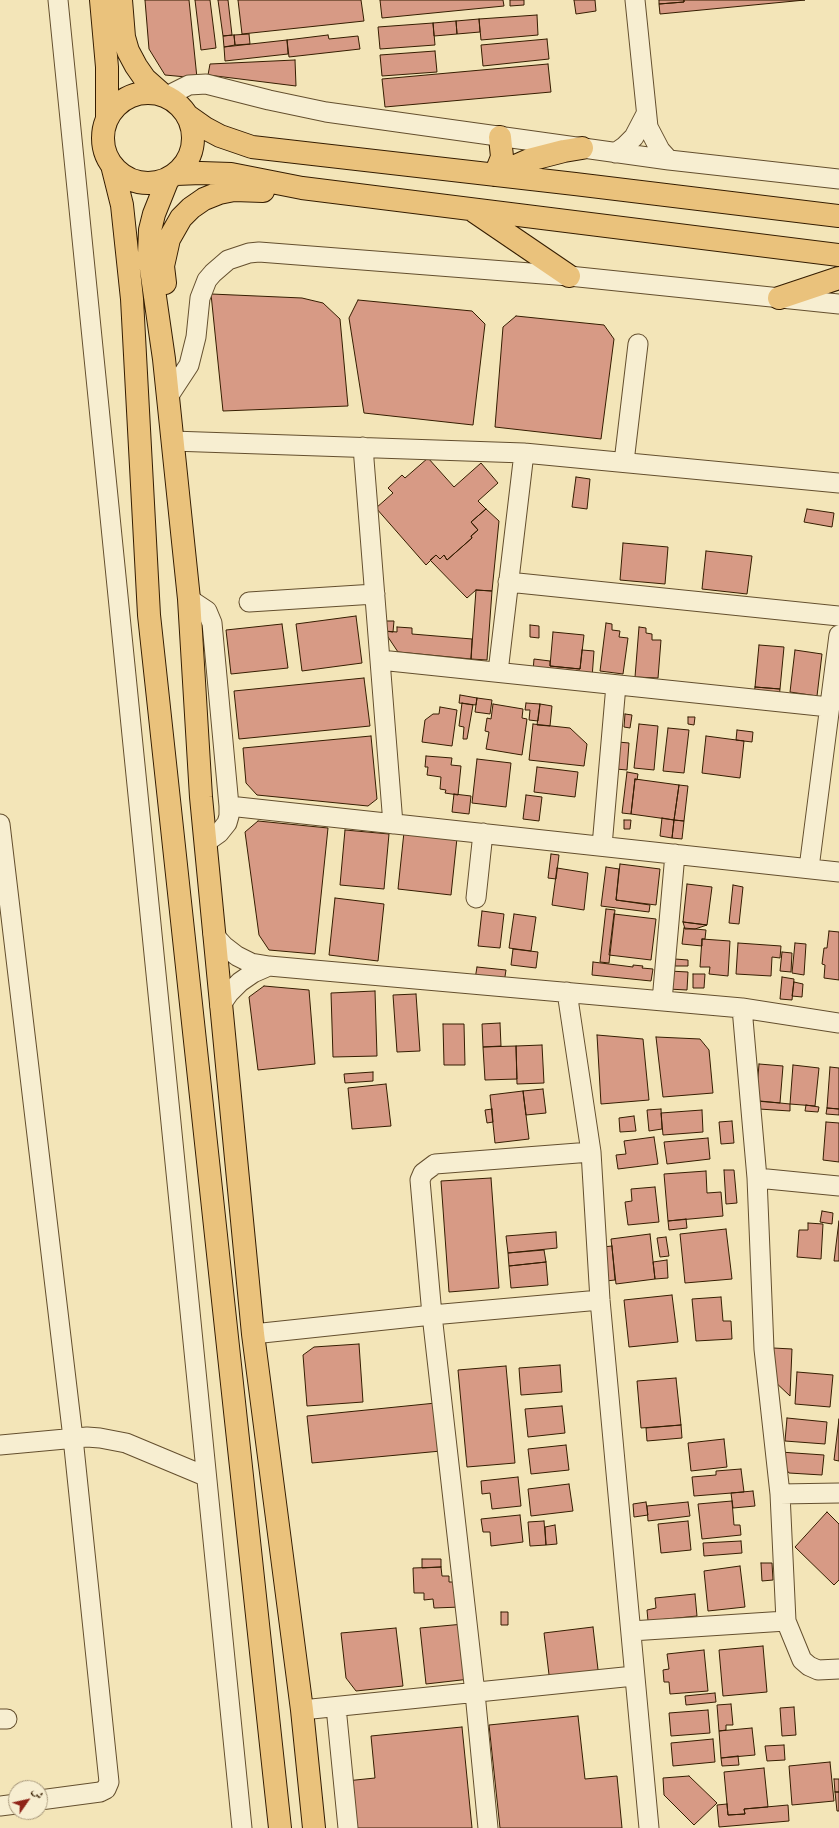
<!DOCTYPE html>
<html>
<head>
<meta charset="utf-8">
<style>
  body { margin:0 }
  #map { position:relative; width:839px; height:1828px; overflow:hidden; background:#f3e5b8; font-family:Cardo,Amiri,serif }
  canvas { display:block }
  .north { position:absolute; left:8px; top:1780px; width:40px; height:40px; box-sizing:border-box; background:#f7eed1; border:1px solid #a99a7d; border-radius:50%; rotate:56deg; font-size:11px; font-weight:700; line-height:16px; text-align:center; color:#351d00 }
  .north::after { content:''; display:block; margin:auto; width:14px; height:18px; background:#8f2418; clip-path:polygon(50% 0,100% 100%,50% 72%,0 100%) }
</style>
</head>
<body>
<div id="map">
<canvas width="839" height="1828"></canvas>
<div class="north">ش</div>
</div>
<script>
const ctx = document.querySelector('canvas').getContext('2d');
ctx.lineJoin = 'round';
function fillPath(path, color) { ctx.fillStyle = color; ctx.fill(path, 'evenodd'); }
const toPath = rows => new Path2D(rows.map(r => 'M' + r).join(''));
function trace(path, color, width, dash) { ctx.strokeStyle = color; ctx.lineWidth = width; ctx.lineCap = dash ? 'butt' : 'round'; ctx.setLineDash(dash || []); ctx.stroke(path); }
const building = toPath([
  [145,0,189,0,197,78,165,75,149,49,145,0],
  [195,0,210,0,216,48,201,50,195,0],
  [218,0,228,0,232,35,223,36,218,0],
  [238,0,361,0,364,21,242,34,238,0],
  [380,0,503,0,504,6,382,18,380,0],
  [510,0,524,0,524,5,510,6,510,0],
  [574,0,595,0,596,11,576,14,574,0],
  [659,0,684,0,684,2,659,4,659,0],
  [684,0,805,0,660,14,659,4,684,2,684,0],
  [537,15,538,35,481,40,479,19,537,15],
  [479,19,480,32,457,34,456,21,479,19],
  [456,21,457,34,434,36,433,23,456,21],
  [433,23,435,45,380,49,378,27,433,23],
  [249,34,250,44,235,45,234,35,249,34],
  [234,35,235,45,224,47,223,36,234,35],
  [328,35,329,39,358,36,360,49,289,57,287,40,328,35],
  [547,39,549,59,483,66,481,45,547,39],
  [287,40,288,54,225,61,224,47,287,40],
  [435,51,437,72,382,76,380,55,435,51],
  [295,60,296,86,208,75,210,64,295,60],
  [548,64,551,92,385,107,382,79,548,64],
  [211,294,302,298,323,303,340,319,348,406,223,411,211,294],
  [358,300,472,311,485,324,473,425,364,413,349,318,358,300],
  [516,316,604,325,614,339,601,439,495,427,503,327,516,316],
  [428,458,454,487,481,463,498,483,478,501,486,509,471,522,478,530,471,536,472,538,447,560,444,555,440,559,436,555,426,565,376,508,393,493,388,488,402,475,405,478,428,458],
  [576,477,590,479,587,509,572,507,576,477],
  [486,509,499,521,492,591,476,590,467,598,430,560,436,555,440,559,444,555,447,560,472,538,471,536,478,530,471,522,486,509],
  [807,509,834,513,832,527,804,522,807,509],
  [623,543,668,547,665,584,620,580,623,543],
  [706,551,752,556,747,594,702,589,706,551],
  [476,590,492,591,487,660,471,659,476,590],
  [356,616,362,663,302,671,296,624,356,616],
  [385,621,394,621,393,632,384,631,385,621],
  [606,623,612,624,612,630,620,631,619,637,628,638,623,674,600,671,606,623],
  [282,624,288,668,231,674,226,630,282,624],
  [530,625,539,626,539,638,530,637,530,625],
  [397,627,412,628,412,634,472,639,471,659,398,652,384,631,397,632,397,627],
  [639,627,646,628,646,633,652,634,652,640,661,640,658,678,635,677,639,627],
  [553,632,584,635,580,669,550,666,553,632],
  [759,645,784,647,780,689,755,687,759,645],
  [582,650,594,651,592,678,533,671,534,659,550,661,550,666,580,669,582,650],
  [795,650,822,654,817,696,790,692,795,650],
  [364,678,370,726,239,739,234,691,364,678],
  [755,687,780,689,779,698,754,696,755,687],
  [460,695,477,698,476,705,459,703,460,695],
  [477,698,492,700,490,714,475,712,477,698],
  [462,703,473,705,467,739,463,739,464,727,459,726,462,703],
  [526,703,540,704,538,721,529,720,530,710,525,710,526,703],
  [493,704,523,709,522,718,527,719,522,755,486,749,489,732,485,731,487,718,491,719,493,704],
  [540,704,552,706,550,726,537,725,540,704],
  [440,707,457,710,452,746,422,742,425,720,433,714,439,714,440,707],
  [625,714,632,715,630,728,624,727,625,714],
  [688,717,695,717,694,725,688,724,688,717],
  [533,724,570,728,587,744,584,766,529,760,533,724],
  [639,724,658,726,654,770,634,768,639,724],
  [668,728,689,730,684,773,663,771,668,728],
  [737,730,753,732,752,742,736,740,737,730],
  [371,736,377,799,368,806,257,795,246,783,243,748,371,736],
  [706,736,744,741,740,778,702,773,706,736],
  [618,742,629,743,627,770,616,769,618,742],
  [426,756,452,758,451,765,461,766,458,795,445,793,446,790,440,789,441,777,427,775,428,767,425,767,426,756],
  [477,759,511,763,506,807,472,803,477,759],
  [537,767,578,772,575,797,534,792,537,767],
  [627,772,638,774,637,780,635,779,631,814,622,813,627,772],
  [635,779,679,785,674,820,631,814,635,779],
  [679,785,688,786,684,821,674,820,679,785],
  [454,794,471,796,469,814,452,812,454,794],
  [526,795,542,797,539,821,523,819,526,795],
  [662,818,674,820,672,838,660,836,662,818],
  [624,820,631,820,630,829,624,829,624,820],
  [674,820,684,821,682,839,672,838,674,820],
  [258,821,328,828,315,954,269,950,259,935,245,832,258,821],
  [345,830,389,834,384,889,340,885,345,830],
  [404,832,457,838,451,895,398,889,404,832],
  [551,854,559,855,556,879,548,878,551,854],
  [620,864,660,869,656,905,616,900,620,864],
  [606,867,619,869,616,900,650,905,649,912,601,906,606,867],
  [557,868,588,873,584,910,552,905,557,868],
  [687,884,712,887,707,925,683,922,687,884],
  [733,885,743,887,739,924,729,923,733,885],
  [335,898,384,904,378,961,329,955,335,898],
  [606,909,615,910,609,963,600,962,606,909],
  [482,911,504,914,500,948,478,946,482,911],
  [514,914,536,917,531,951,509,948,514,914],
  [614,914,656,919,651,960,609,955,614,914],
  [683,922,707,925,695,929,685,929,683,922],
  [684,928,706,930,705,939,702,939,702,946,682,944,684,928],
  [829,931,839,932,839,980,824,978,825,965,822,964,824,948,827,948,829,931],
  [702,939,730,941,728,976,709,974,710,967,700,967,702,939],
  [738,943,781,946,780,958,772,957,771,976,736,974,738,943],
  [795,943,806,944,804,975,792,973,795,943],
  [513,949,538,952,536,968,511,965,513,949],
  [782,952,792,953,791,972,780,971,782,952],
  [675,959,688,960,688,966,675,966,675,959],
  [593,962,633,967,633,965,643,966,642,968,653,969,651,981,592,975,593,962],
  [477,967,506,970,504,983,475,979,477,967],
  [669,971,688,972,687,990,668,989,669,971],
  [693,974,705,974,704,988,693,988,693,974],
  [782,977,794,979,792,1000,780,999,782,977],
  [794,982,803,984,802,997,792,996,794,982],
  [264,986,309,990,315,1064,258,1070,249,997,264,986],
  [375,991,377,1056,333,1057,331,993,375,991],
  [416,994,420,1051,397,1052,393,995,416,994],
  [500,1023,501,1046,483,1047,482,1024,500,1023],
  [443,1024,464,1024,465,1065,444,1065,443,1024],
  [597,1035,643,1039,649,1100,601,1104,597,1035],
  [656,1037,700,1039,709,1050,713,1093,663,1097,656,1037],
  [542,1045,544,1083,517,1084,516,1046,542,1045],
  [516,1046,517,1079,485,1080,483,1047,516,1046],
  [759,1064,783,1066,780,1103,756,1101,759,1064],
  [793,1065,819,1068,815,1106,790,1104,793,1065],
  [830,1067,839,1068,839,1109,827,1108,830,1067],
  [373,1072,373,1081,345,1083,344,1074,373,1072],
  [386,1084,391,1126,352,1129,348,1088,386,1084],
  [543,1089,546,1113,526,1115,523,1091,543,1089],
  [523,1091,529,1139,495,1143,490,1095,523,1091],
  [760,1101,790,1104,790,1111,759,1109,760,1101],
  [806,1105,819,1107,818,1112,805,1111,806,1105],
  [827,1108,839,1109,839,1115,826,1114,827,1108],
  [492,1109,493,1122,487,1123,485,1110,492,1109],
  [661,1109,662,1129,649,1131,647,1110,661,1109],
  [702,1110,703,1132,663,1135,661,1113,702,1110],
  [634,1116,636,1131,620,1132,619,1118,634,1116],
  [732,1121,734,1143,721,1144,719,1122,732,1121],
  [826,1122,839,1123,839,1162,823,1160,826,1122],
  [654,1137,658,1164,618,1169,616,1155,626,1154,624,1141,654,1137],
  [708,1138,710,1159,667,1164,664,1142,708,1138],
  [724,1170,734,1170,737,1203,726,1204,724,1170],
  [706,1171,707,1193,721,1192,723,1216,668,1221,664,1174,706,1171],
  [491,1178,499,1288,449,1292,441,1181,491,1178],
  [655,1187,659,1222,628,1225,625,1202,632,1201,631,1189,655,1187],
  [822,1211,833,1213,832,1224,820,1222,822,1211],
  [686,1219,687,1228,669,1230,668,1221,686,1219],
  [839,1221,839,1261,834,1261,839,1221],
  [808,1223,823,1224,821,1259,797,1257,799,1230,808,1230,808,1223],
  [726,1229,732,1279,685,1283,680,1234,726,1229],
  [556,1232,557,1248,508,1253,506,1236,556,1232],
  [650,1234,655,1279,616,1284,611,1239,650,1234],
  [666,1237,669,1256,660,1257,657,1238,666,1237],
  [612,1246,615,1280,606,1281,603,1247,612,1246],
  [544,1250,546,1262,509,1266,508,1253,544,1250],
  [667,1260,668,1278,655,1279,653,1262,667,1260],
  [546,1262,548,1285,511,1288,509,1266,546,1262],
  [672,1295,678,1342,629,1347,624,1300,672,1295],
  [721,1297,723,1321,731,1321,732,1339,696,1341,692,1299,721,1297],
  [359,1344,363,1402,307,1406,303,1355,314,1347,359,1344],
  [773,1348,792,1349,790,1396,771,1378,773,1348],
  [560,1365,562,1392,521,1395,519,1368,560,1365],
  [506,1366,515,1463,467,1467,458,1370,506,1366],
  [797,1372,833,1375,830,1407,795,1404,797,1372],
  [676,1378,681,1425,641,1428,637,1381,676,1378],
  [436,1403,441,1451,312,1463,307,1416,436,1403],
  [562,1406,565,1433,528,1437,525,1409,562,1406],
  [787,1418,827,1422,825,1444,785,1441,787,1418],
  [839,1419,839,1461,834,1460,839,1419],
  [681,1425,682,1438,647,1441,646,1428,681,1425],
  [724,1439,727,1467,691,1471,688,1443,724,1439],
  [566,1445,569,1470,531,1474,528,1449,566,1445],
  [780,1452,824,1455,822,1475,789,1473,779,1460,780,1452],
  [741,1469,744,1492,694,1496,692,1477,716,1475,716,1471,741,1469],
  [518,1477,521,1506,492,1509,490,1493,482,1494,481,1481,518,1477],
  [569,1484,573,1511,531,1516,528,1489,569,1484],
  [753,1491,755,1506,733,1508,731,1493,753,1491],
  [732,1501,734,1525,740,1525,741,1535,702,1539,698,1504,732,1501],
  [646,1502,648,1515,634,1517,633,1504,646,1502],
  [688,1502,690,1516,648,1521,647,1506,688,1502],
  [827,1512,839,1524,839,1580,834,1585,795,1547,827,1512],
  [520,1515,523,1542,491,1546,490,1532,483,1532,481,1519,520,1515],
  [544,1521,546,1545,530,1546,528,1522,544,1521],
  [688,1521,691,1550,661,1553,658,1524,688,1521],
  [555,1525,557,1544,546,1545,545,1527,555,1525],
  [741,1541,742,1553,704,1556,703,1543,741,1541],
  [422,1559,441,1559,441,1567,422,1568,422,1559],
  [761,1563,772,1563,773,1580,762,1581,761,1563],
  [740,1566,745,1607,708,1611,704,1571,740,1566],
  [441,1567,442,1576,449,1576,449,1582,459,1582,461,1607,434,1608,433,1599,424,1600,424,1593,414,1593,413,1568,441,1567],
  [695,1594,697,1616,648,1621,647,1610,656,1608,655,1598,695,1594],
  [501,1612,508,1612,508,1625,501,1625,501,1612],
  [464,1624,470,1679,426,1684,420,1628,464,1624],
  [593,1627,599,1678,550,1683,544,1633,593,1627],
  [396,1628,403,1686,356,1691,346,1678,341,1633,396,1628],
  [763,1646,767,1692,723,1696,719,1650,763,1646],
  [704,1650,708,1691,670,1694,669,1682,664,1682,663,1670,669,1669,667,1654,704,1650],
  [715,1693,716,1702,686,1705,685,1696,715,1693],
  [731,1704,733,1725,726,1725,726,1730,719,1731,717,1705,731,1704],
  [794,1707,796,1735,782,1736,780,1708,794,1707],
  [708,1710,710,1733,671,1736,669,1713,708,1710],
  [578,1716,585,1779,617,1776,622,1828,500,1828,489,1725,578,1716],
  [462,1727,472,1828,351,1828,346,1781,375,1778,371,1736,462,1727],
  [752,1728,755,1755,721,1758,719,1731,752,1728],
  [713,1739,715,1762,673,1766,671,1743,713,1739],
  [784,1745,785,1760,767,1761,765,1746,784,1745],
  [738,1756,739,1765,722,1766,721,1758,738,1756],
  [830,1762,834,1801,792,1805,789,1766,830,1762],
  [764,1768,768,1807,744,1809,745,1814,728,1815,724,1772,764,1768],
  [689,1776,717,1803,694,1825,664,1795,663,1778,689,1776],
  [834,1779,839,1779,839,1792,835,1792,834,1779],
  [835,1792,839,1792,839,1811,837,1811,835,1792],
  [727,1804,728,1815,745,1814,744,1809,788,1805,789,1821,719,1827,717,1805,727,1804]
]);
const minor = toPath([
  [58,0,242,1828],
  [635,0,648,127,660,150,669,160],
  [167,96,189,85,206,84,269,100,326,112,669,160,839,179],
  [615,153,625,146,634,137,646,114],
  [168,397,189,365,196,337,200,298,207,280,213,273,228,260,249,253,259,252,569,276,839,304],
  [172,441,524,453,839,483],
  [363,447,393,824],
  [624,462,638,344],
  [508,582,839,616],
  [189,599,207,611,212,623,229,806,229,816,227,823,219,833,205,843],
  [249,602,375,594],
  [380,660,829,707],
  [498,672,524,453],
  [229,806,839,872],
  [0,824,73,1438,109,1782,106,1789,100,1792,40,1800],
  [602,846,616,685],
  [809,868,839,635],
  [476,898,483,833],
  [213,934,224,946,237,956,251,963,269,966,742,1008,839,1023],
  [567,992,591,1152,600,1300,649,1828],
  [662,1001,675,854],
  [220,1006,229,993,240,982,253,973,269,966],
  [742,1008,757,1178,764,1349,780,1494,786,1621,802,1660,809,1666,818,1670,839,1669],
  [757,1178,839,1186],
  [253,1334,432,1315,600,1300],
  [0,1445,87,1437,100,1438,126,1443,205,1476],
  [780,1494,839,1493],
  [631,1631,786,1621],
  [336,1707,348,1828],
  [302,1710,634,1676],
  [0,1719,7,1719],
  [0,1806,16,1804],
  [488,1828,475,1693,432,1315,420,1180,423,1173,435,1164,591,1152]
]);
const major = toPath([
  [101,0,107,67,107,119],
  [121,0,124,37,128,51,136,66,145,79,163,95],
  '103 138a45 45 0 1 1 90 0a45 45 0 1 1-90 0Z',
  [188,116,205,128,220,136,252,147,575,184,839,216],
  [112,165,122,205,132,299,149,615,280,1828],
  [176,174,201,173,231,174,302,188,839,255],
  [495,175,529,160,564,151,582,148],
  [495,175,502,157,500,137],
  [168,179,154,214,150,230,149,255,164,359,189,599,201,797,253,1334,302,1710,314,1828],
  [475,212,569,276],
  [165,283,163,266,169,239,181,218,191,208,204,199,219,193,234,190,263,191],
  [779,298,839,278]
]);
fillPath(building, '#d79a85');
trace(building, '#351d00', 1);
trace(minor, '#644f2e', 21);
trace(major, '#351d00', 24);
trace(minor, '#f7eed1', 19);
trace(major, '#eac27c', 22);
</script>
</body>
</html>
